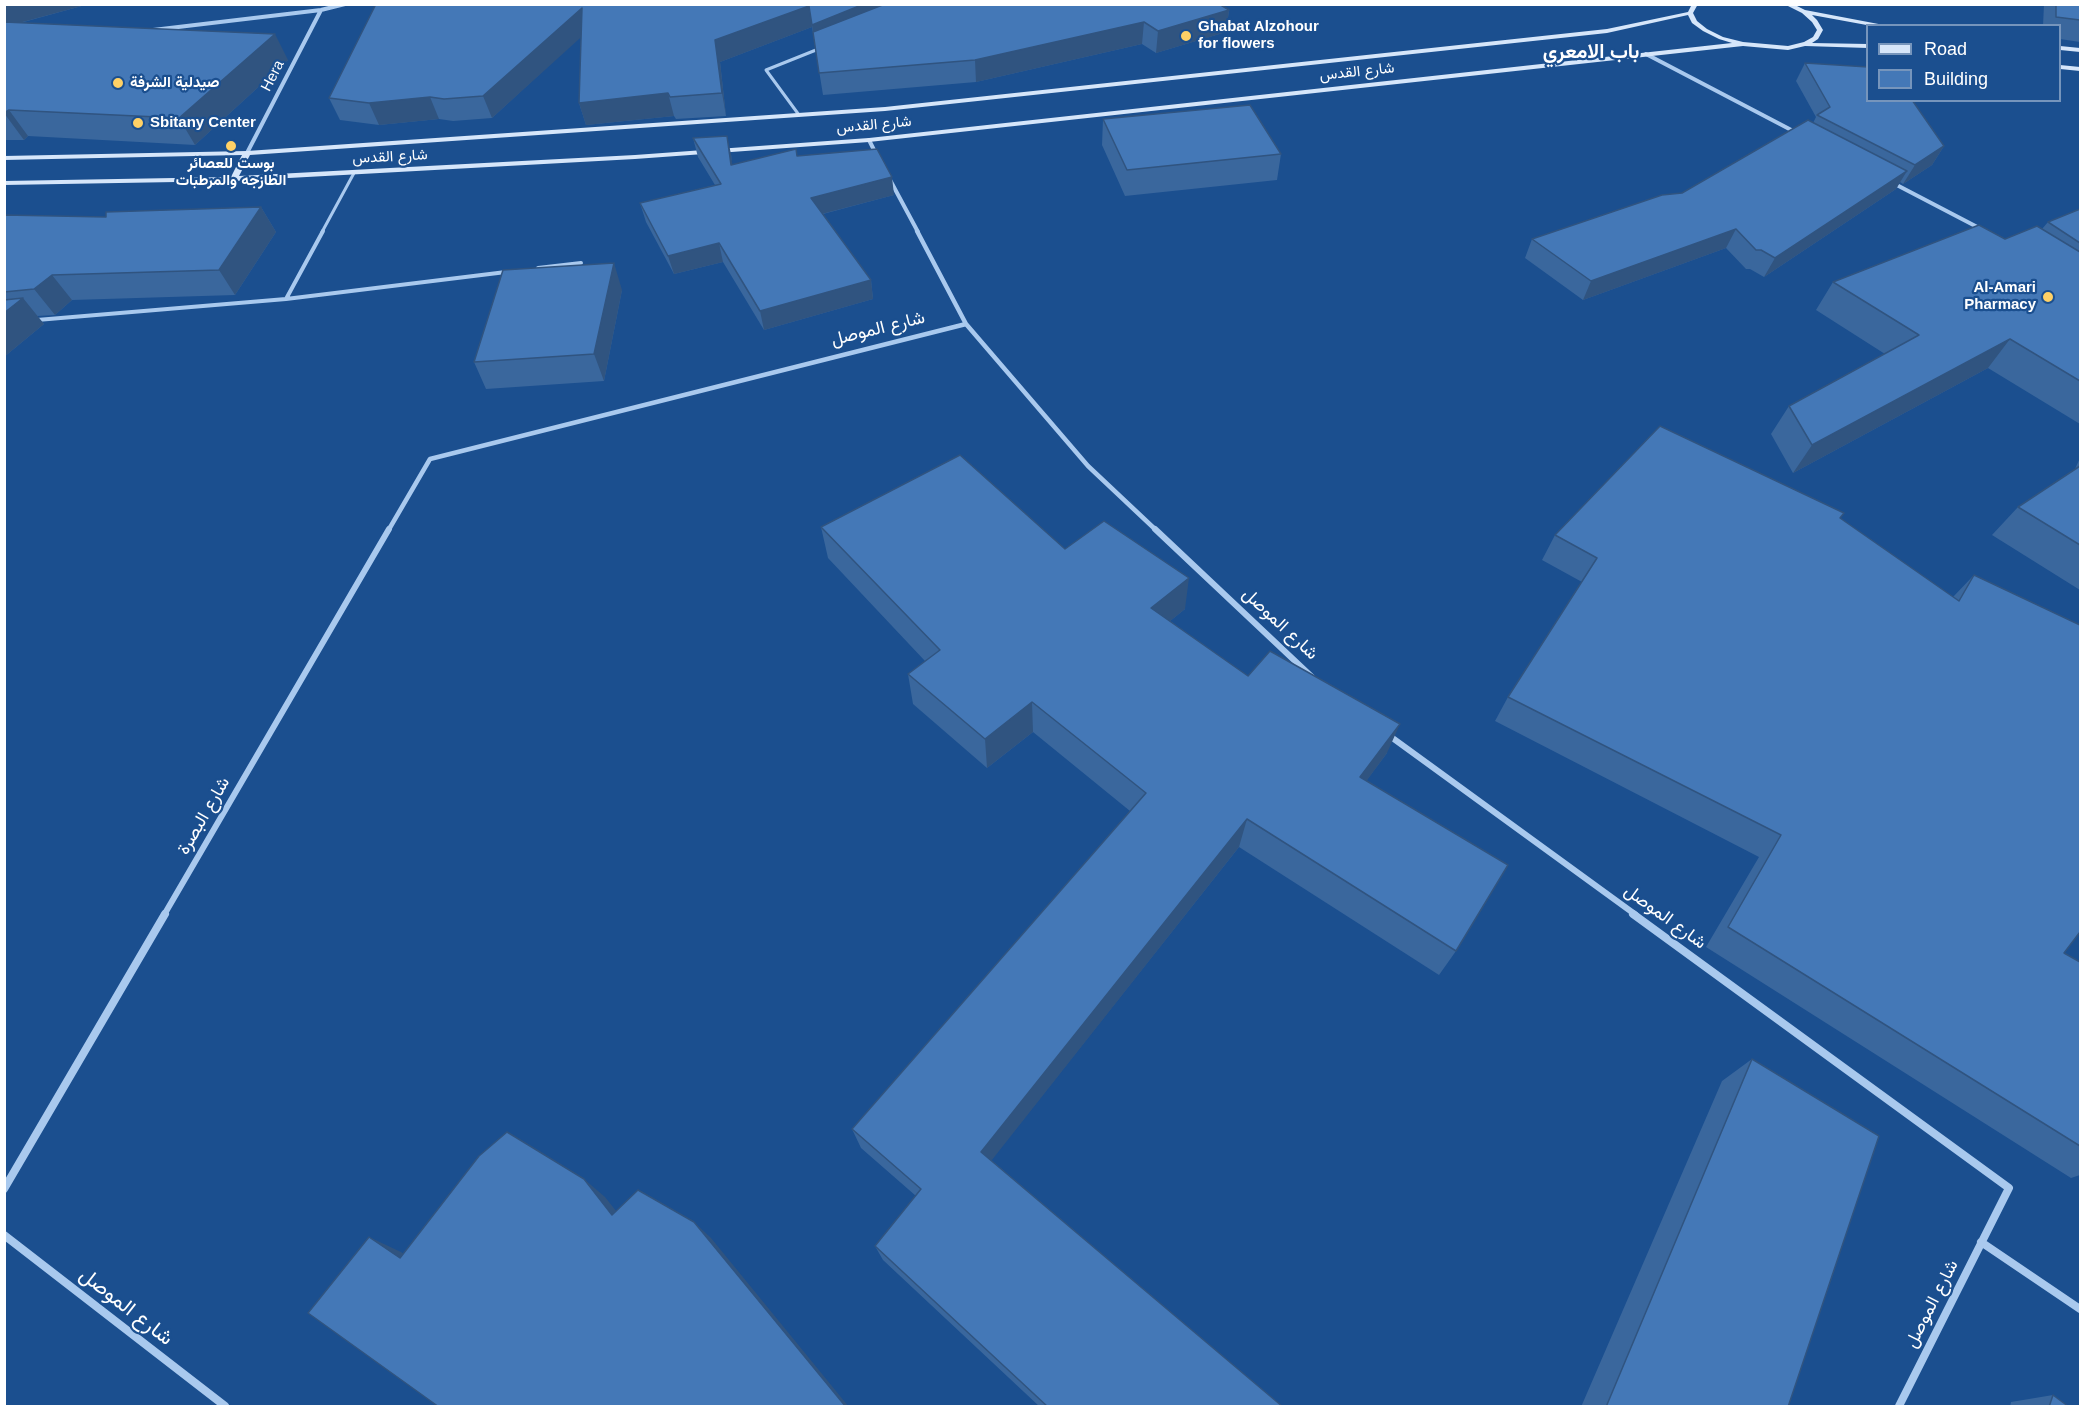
<!DOCTYPE html>
<html>
<head>
<meta charset="utf-8">
<style>
  body { margin:0 }
  #map { position:relative; width:2085px; height:1411px; overflow:hidden; background:#1b4f8f; font-family:Arial,sans-serif }
  canvas { display:block }
  .frame { position:absolute; inset:0; border:6px solid #fff; pointer-events:none }
  .legend { position:absolute; left:1866px; top:24px; width:195px; height:78px; box-sizing:border-box; background:#1b4f8f; border:2px solid #7695bc; margin:0; padding:8px 10px; list-style:none; font-size:18px; color:#fff }
  .legend li { display:flex; align-items:center; gap:12px; height:30px }
  .legend b { width:30px; border:2px solid #7695bc }
</style>
</head>
<body>
<div id="map">
<canvas width="2085" height="1411"></canvas>
<div class="frame"></div>
<ul class="legend">
<li><b style="height:8px;background:#d6e6fa"></b>Road</li>
<li><b style="height:16px;background:#4478b7"></b>Building</li>
</ul>
</div>
<script>
const ctx = document.querySelector('canvas').getContext('2d');
ctx.lineJoin = 'round';
const toPath = rows => new Path2D(rows.map(r => 'M' + r).join(''));
function trace(path, color, width, dash) { ctx.strokeStyle = color; ctx.lineWidth = width; ctx.lineCap = dash ? 'butt' : 'round'; ctx.setLineDash(dash || []); ctx.stroke(path); }
function fillPath(path, color) { ctx.fillStyle = color; ctx.fill(path, 'evenodd'); }
function label(font, color, halo, rows, align = 'center') {
  ctx.font = font + ' Arial,Vazirmatn,sans-serif'; ctx.lineWidth = 4.5; ctx.setLineDash([]); ctx.textBaseline = 'middle'; ctx.strokeStyle = halo; ctx.fillStyle = color; for (const [text, x, y, turn = 0] of rows) {
    ctx.save(); ctx.translate(x, y); ctx.rotate((+turn || 0) * Math.PI / 180); ctx.textAlign = isNaN(turn) ? turn : align; if (halo) ctx.strokeText(text, 0, 0); ctx.fillText(text, 0, 0); ctx.restore();
  }
}
const laneFar1 = toPath([
  [799,115,766,70,821,48],
  [322,232,354,173]
]);
const lane = toPath([
  [538,268,581,263],
  [286,299,323,231],
  [37,320,286,299,506,272]
]);
const streetFar3 = toPath([
  [153,30,321,10,345,4],
  [1646,54,1797,133],
  [869,140,877,156],
  [247,153,321,10],
  [889,178,918,232],
  [1891,182,1983,230]
]);
const streetFar2 = toPath([
  [917,231,966,324],
  [388,531,430,459,966,324,1088,466,1157,531]
]);
const streetFar1 = toPath([
  [1155,529,1312,677],
  [1387,734,1636,915],
  [164,915,389,529]
]);
const street = toPath([
  [1633,914,2009,1188,1899,1406],
  [4,1189,165,914],
  [4,1235,225,1406],
  [1981,1242,2080,1309]
]);
const secondary = toPath([
  [1692,4,1698,4,1693,13,1697,21,1707,29,1723,37,1743,42,1788,46,1804,42,1813,37,1817,30,1812,22,1802,13,1784,4,1793,4,1805,10,1889,26,1872,26,1812,15,1817,20,1823,30,1818,39,1812,43,1868,44,1868,48,1805,46,1788,50,1743,46,869,142,635,159,234,181,4,185,4,181,231,177,242,155,4,160,4,156,247,151,885,107,1607,29,1688,12,1692,4],
  [1688,15,1692,23,1703,31,1719,39,1732,43,869,138,635,155,239,176,250,155,885,111,1607,33,1688,15],
  [2060,46,2080,48,2080,52,2060,50,2060,46],
  [2060,65,2080,67,2080,71,2060,69,2060,65]
]);
const wall = toPath([
  [4,4,89,4,20,23,288,60,195,145,28,136,24,140,4,140],
  [376,4,1229,10,1226,32,1156,53,1142,44,976,82,823,95,812,27,720,62,726,116,676,119,674,116,586,125,579,103,581,36,492,118,453,121,439,119,379,125,340,120,329,98],
  [2044,4,2080,4,2080,42,2060,39,2060,26,2043,26],
  [1805,63,1944,146,1932,165,1903,184,1900,182,1896,189,1764,277,1750,269,1746,269,1726,248,1583,300,1525,258,1532,239,1682,193,1813,123,1816,117,1796,81],
  [1103,119,1281,154,1277,180,1125,196,1102,145],
  [693,138,731,154,732,165,797,156,894,195,823,214,871,280,873,299,764,330,723,262,674,274,646,222,640,203,715,185,698,157],
  [261,207,276,232,235,295,72,300,55,315,37,316,44,324,4,357,4,215,106,217],
  [2080,209,2080,424,1988,368,1793,473,1771,434,1789,406,1885,354,1816,310,1833,282,2042,229,2048,222],
  [622,290,604,381,486,389,474,362],
  [2080,458,2080,590,1992,535,2018,507,2075,469],
  [1840,518,1953,597,1974,575,2064,953,2080,962,2080,1175,2071,1178,1706,947,1759,857,1495,721,1508,697,1582,582,1542,560,1555,535],
  [821,527,1065,549,1185,609,1170,621,1248,676,1387,753,1366,781,1456,951,1439,975,1239,847,991,1160,1283,1407,1040,1407,883,1260,875,1246,916,1196,861,1148,852,1129,1130,811,1033,732,987,768,913,704,908,674,925,661,828,558],
  [1752,1059,1788,1407,1581,1407,1722,1081],
  [2053,1395,2069,1407,2010,1407,2011,1402]
]);
const shadedWall = toPath([
  [4,4,89,4,4,27],
  [864,4,910,4,815,46,812,25],
  [809,6,812,27,720,62,726,116,722,93,715,40],
  [582,8,589,30,492,118,483,96],
  [1229,10,1226,32,1156,53,1158,31],
  [1144,22,1142,44,976,82,975,60],
  [275,34,288,60,195,145,179,118],
  [668,93,674,116,586,125,579,103],
  [430,97,439,119,379,125,369,103],
  [9,110,28,136,24,140,4,113],
  [727,136,731,154,735,184,731,165],
  [1944,146,1932,165,1903,184,1915,165],
  [1907,171,1896,189,1764,277,1775,258],
  [892,177,894,195,814,216,811,198],
  [261,207,276,232,235,295,219,270],
  [1736,229,1726,248,1583,300,1591,281],
  [719,243,723,262,674,274,668,256],
  [614,263,622,290,604,381,594,354],
  [52,275,72,300,55,315,34,289],
  [871,280,873,299,764,330,760,311],
  [23,298,44,324,4,357,4,313],
  [2010,339,1988,368,1793,473,1812,445],
  [1189,578,1185,609,1148,639,1151,608],
  [1032,702,1033,732,987,768,985,739],
  [1400,724,1387,753,1348,806,1360,777],
  [1247,819,1239,847,984,1170,981,1152],
  [584,1179,605,1197,632,1231,612,1215],
  [694,1222,711,1238,849,1407,846,1407],
  [369,1237,401,1252,431,1272,400,1258]
]);
const building = toPath([
  [376,4,864,4,812,25,809,6,715,40,722,93,670,97,668,93,579,103,582,8,483,96,444,99,430,97,369,103,329,98,376,4],
  [885,4,1219,4,1229,10,1158,31,1144,22,975,60,819,73,813,32,885,4],
  [2056,4,2080,4,2080,20,2056,17,2056,4],
  [4,22,275,34,179,118,9,110,4,113,4,22],
  [1805,63,1868,67,1868,100,1912,100,1944,146,1915,165,1817,115,1830,107,1805,63],
  [1250,105,1281,154,1127,170,1103,119,1250,105],
  [1808,120,1907,171,1775,258,1761,250,1756,250,1736,229,1591,281,1532,239,1662,195,1682,193,1808,120],
  [727,136,731,165,796,149,797,156,877,149,892,177,811,198,871,280,760,311,719,243,668,256,640,203,721,184,693,138,727,136],
  [261,207,219,270,52,275,34,289,4,292,4,215,106,217,106,212,261,207],
  [2080,209,2080,243,2048,222,2080,209],
  [1979,225,2005,239,2037,226,2080,252,2080,381,2010,339,1812,445,1789,406,1919,335,1833,282,1979,225],
  [614,263,594,354,474,362,503,270,614,263],
  [23,298,4,313,4,300,23,298],
  [1660,426,1844,513,1840,518,1959,601,1974,575,2080,625,2080,932,2064,953,2080,962,2080,1146,1728,927,1781,835,1508,697,1597,558,1555,535,1660,426],
  [960,455,1065,549,1104,521,1189,578,1151,608,1248,676,1270,651,1400,724,1360,777,1508,865,1456,951,1247,819,981,1152,1283,1407,1048,1407,875,1246,921,1189,852,1129,1146,793,1032,702,985,739,908,674,940,650,821,527,960,455],
  [2080,466,2080,545,2018,507,2080,466],
  [1752,1059,1879,1136,1788,1407,1606,1407,1752,1059],
  [507,1132,584,1179,612,1215,638,1190,694,1222,846,1407,439,1407,308,1313,369,1237,400,1258,479,1156,507,1132],
  [2053,1395,2069,1407,2049,1407,2053,1395]
]);
const markers = [
  [1186,36,6,"#ffd166"],
  [118,83,6,"#ffd166"],
  [138,123,6,"#ffd166"],
  [231,146,6,"#ffd166"],
  [2048,297,6,"#ffd166"]
];
const farPoinames = [
  ["Ghabat Alzohour",1198,27],
  ["for flowers",1198,44],
  ["صيدلية الشرفة",130,83],
  ["Sbitany Center",150,123],
  ["بوست للعصائر",231,164,"center"],
  ["الطازجه والمرطبات",231,181,"center"],
  ["Al-Amari",2036,288,"right"],
  ["Pharmacy",2036,305,"right"]
];
const farStreetnames = [
  ["شارع القدس",1357,72,-6],
  ["Hera",273,76,-63],
  ["شارع القدس",874,125,-5],
  ["شارع القدس",390,157,-3]
];
const streetNames = [
  ["شارع الموصل",878,329,-14],
  ["شارع الموصل",1280,624,43],
  ["شارع البصرة",204,816,-60],
  ["شارع الموصل",1665,917,36],
  ["شارع الموصل",1932,1304,-63]
];
const farDistrictnames = [
  ["باب الامعري",1591,52]
];
const nearStreetnames = [
  ["شارع الموصل",126,1307,38]
];
trace(laneFar1, '#a9c9ee', 3);
trace(lane, '#a9c9ee', 4);
trace(streetFar3, '#a9c9ee', 4);
trace(streetFar2, '#a9c9ee', 4.5);
trace(streetFar1, '#a9c9ee', 6);
trace(street, '#a9c9ee', 8);
fillPath(secondary, '#d6e6fa');
fillPath(wall, '#3a679d');
fillPath(shadedWall, '#305480');
fillPath(building, '#4478b7');
trace(building, '#305480', 1.5);
for (const [x, y, r, color] of markers) { const dot = new Path2D(); dot.arc(x, y, r, 0, 2 * Math.PI); ctx.fillStyle = color; ctx.fill(dot); trace(dot, '#1b4f8f', 2); }
label('bold 15px', '#fff', '#1b4f8f', farPoinames, 'left');
label('15px', '#fff', '#1b4f8f', farStreetnames);
label('18px', '#fff', '#1b4f8f', streetNames);
label('bold 20px', '#fff', '#1b4f8f', farDistrictnames);
label('21px', '#fff', '#1b4f8f', nearStreetnames);
</script>
</body>
</html>
